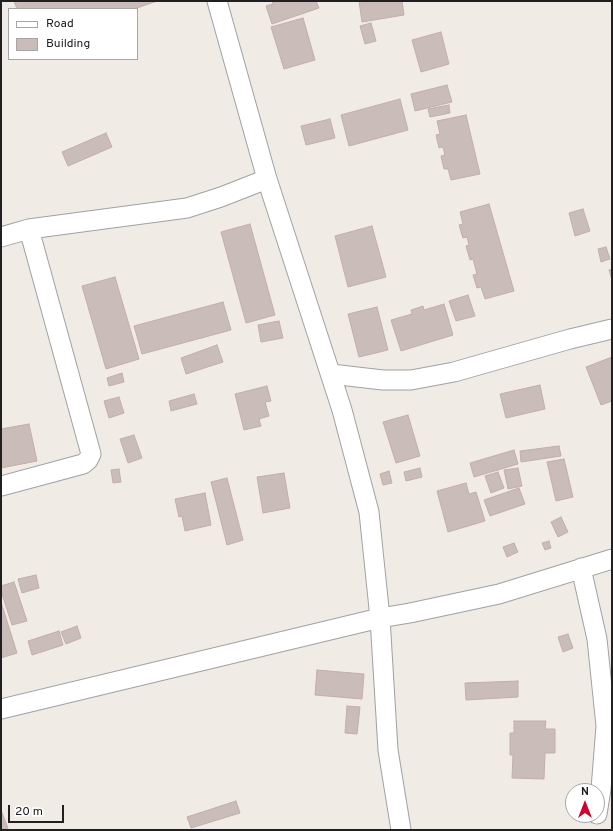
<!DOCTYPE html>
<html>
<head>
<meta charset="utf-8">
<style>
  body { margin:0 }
  #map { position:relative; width:613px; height:831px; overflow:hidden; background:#f1ebe6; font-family:Overpass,sans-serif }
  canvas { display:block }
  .frame { position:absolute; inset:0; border:2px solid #202020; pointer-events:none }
  .legend { position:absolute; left:8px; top:8px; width:130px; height:52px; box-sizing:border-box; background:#fff; border:1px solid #a6a6a6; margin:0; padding:5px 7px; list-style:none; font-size:12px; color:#202020 }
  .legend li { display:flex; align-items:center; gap:8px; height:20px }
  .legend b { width:20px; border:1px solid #a6a6a6 }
  .north { position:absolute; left:565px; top:783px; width:40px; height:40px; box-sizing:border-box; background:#fff; border:1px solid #a6a6a6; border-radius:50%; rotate:0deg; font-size:11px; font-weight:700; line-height:16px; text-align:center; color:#202020 }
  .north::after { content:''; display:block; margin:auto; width:14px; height:18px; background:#d0002d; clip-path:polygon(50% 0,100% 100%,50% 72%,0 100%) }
  .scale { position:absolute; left:8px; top:805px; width:56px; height:18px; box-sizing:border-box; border:2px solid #202020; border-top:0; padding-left:5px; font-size:12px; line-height:14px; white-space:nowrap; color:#202020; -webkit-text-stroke:3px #fff; paint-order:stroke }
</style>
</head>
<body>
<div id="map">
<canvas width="613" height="831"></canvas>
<div class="frame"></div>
<ul class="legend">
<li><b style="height:5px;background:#fff"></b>Road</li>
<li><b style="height:11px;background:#c9bcb9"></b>Building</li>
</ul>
<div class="north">N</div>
<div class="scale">20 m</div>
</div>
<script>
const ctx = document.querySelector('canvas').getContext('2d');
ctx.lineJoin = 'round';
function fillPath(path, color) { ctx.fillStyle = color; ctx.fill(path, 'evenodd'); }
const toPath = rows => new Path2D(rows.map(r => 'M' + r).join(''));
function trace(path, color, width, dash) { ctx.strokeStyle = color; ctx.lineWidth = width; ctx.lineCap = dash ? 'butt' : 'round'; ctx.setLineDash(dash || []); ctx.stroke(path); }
const building = toPath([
  [14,1,157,1,134,9,17,9,14,1],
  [272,1,316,1,319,8,272,24,266,6,273,4,272,1],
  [359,1,402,1,404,15,362,22,359,1],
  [303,18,315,60,284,69,271,27,303,18],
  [371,23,376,41,365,44,360,26,371,23],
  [441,32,449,64,421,72,412,40,441,32],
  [447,85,452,102,415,111,411,94,447,85],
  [400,99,408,130,349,146,341,115,400,99],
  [449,105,450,113,430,117,428,109,449,105],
  [466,115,480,174,451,180,448,169,444,169,441,156,445,155,443,147,439,148,436,135,440,134,437,121,466,115],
  [330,119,335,138,306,145,301,126,330,119],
  [106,133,112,147,68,166,62,152,106,133],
  [489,204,514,291,485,299,481,287,477,288,473,275,477,274,473,259,470,260,466,246,469,245,467,237,463,238,459,225,463,224,460,212,489,204],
  [583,209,590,231,575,236,569,213,583,209],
  [250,224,275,315,246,323,221,232,250,224],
  [372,226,386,277,348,287,335,236,372,226],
  [606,247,610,259,601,262,598,249,606,247],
  [612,269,612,280,609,270,612,269],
  [115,277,139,359,106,369,82,286,115,277],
  [468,295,475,316,456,321,449,301,468,295],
  [223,302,231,330,142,354,134,326,223,302],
  [444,304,453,335,401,351,391,320,412,314,411,310,423,306,424,310,444,304],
  [377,307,388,350,359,357,348,314,377,307],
  [279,321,283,338,261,342,258,325,279,321],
  [217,345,223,362,186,374,181,358,217,345],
  [612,357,612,401,601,405,586,367,612,357],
  [122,373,124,382,109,386,107,378,122,373],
  [540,385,545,409,506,418,500,394,540,385],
  [267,386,271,401,265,402,269,416,259,419,261,426,244,430,235,394,267,386],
  [194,394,197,404,171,411,169,401,194,394],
  [119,397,124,413,109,418,104,401,119,397],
  [408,415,420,456,396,463,383,422,408,415],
  [29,424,37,461,1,468,1,429,29,424],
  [134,435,142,458,128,463,120,439,134,435],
  [559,446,561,456,521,462,520,451,559,446],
  [514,450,518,464,474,477,470,463,514,450],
  [564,459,573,497,556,501,547,462,564,459],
  [420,468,422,477,406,481,404,472,420,468],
  [518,468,522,486,508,489,504,470,518,468],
  [119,469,121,482,113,483,111,470,119,469],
  [389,471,392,483,383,485,380,474,389,471],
  [498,472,504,488,491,493,485,476,498,472],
  [284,473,290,508,263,513,257,477,284,473],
  [227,478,243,540,227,545,211,482,227,478],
  [466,483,469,494,476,492,485,521,448,532,437,491,466,483],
  [519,488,525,504,490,516,484,500,519,488],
  [205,493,211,525,185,531,182,516,179,517,175,499,205,493],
  [561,517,568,532,558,537,551,522,561,517],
  [549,541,551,548,545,550,542,543,549,541],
  [514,543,518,552,507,557,503,547,514,543],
  [36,575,39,588,22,593,18,579,36,575],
  [14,582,27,621,12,625,1,591,1,586,14,582],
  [1,602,17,653,1,658,1,602],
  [77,626,81,638,66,644,61,632,77,626],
  [59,631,63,645,32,655,28,641,59,631],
  [568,634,573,648,563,652,558,637,568,634],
  [317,670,364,674,362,699,315,695,317,670],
  [518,681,518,697,466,700,465,683,518,681],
  [347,706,360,707,357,734,345,733,347,706],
  [514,721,546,721,545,729,555,729,555,753,545,753,544,779,512,778,513,755,510,755,510,733,514,733,514,721],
  [236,801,240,813,191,828,187,817,236,801],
  [1,810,8,828,3,830,1,830,1,810]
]);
const street = toPath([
  [217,1,267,179,342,410,369,512,380,618,388,750,401,830],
  [1,237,29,229,187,208,221,197,267,179],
  [331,374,383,380,411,380,454,372,570,339,612,329],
  [1,486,83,464,88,460,91,454,29,229],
  [581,568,597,639,606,726,601,789,597,814],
  [1,709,380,618,410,613,499,594,612,559]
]);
fillPath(building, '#c9bcb9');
trace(building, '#c3aea8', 1);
trace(street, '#a1a1a1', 21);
trace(street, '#fff', 19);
</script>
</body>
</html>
